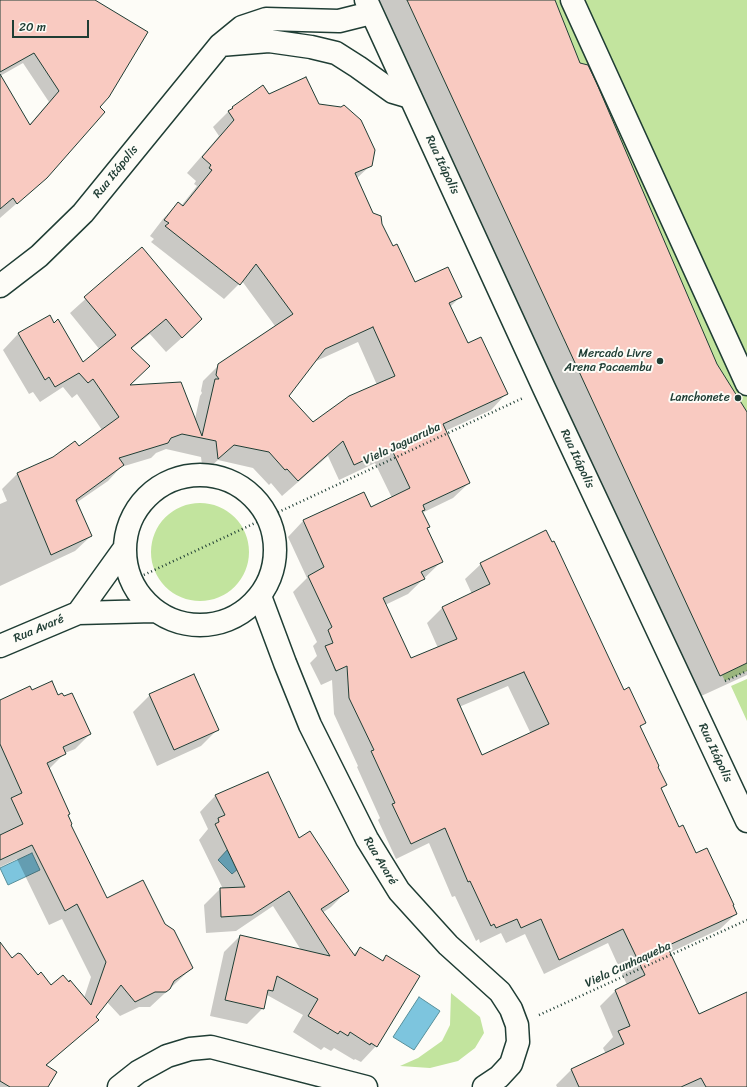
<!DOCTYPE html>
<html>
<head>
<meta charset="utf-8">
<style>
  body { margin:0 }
  #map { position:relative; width:747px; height:1087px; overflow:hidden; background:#fdfcf7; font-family:Sriracha,sans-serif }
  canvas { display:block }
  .scale { position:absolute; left:12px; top:20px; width:77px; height:18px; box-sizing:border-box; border:2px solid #1f3d34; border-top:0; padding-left:5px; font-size:12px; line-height:14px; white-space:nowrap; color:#1f3d34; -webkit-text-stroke:3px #fdfcf7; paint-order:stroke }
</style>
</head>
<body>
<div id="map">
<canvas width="747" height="1087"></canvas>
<div class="scale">20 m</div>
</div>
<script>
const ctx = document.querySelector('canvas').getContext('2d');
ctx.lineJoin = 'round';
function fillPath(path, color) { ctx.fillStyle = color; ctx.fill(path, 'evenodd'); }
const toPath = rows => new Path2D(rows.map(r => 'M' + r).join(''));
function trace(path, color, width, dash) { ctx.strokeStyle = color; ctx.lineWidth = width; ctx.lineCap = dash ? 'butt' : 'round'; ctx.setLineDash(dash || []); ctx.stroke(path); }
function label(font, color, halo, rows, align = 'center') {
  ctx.font = font + ' Sriracha,sans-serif'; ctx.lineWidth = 4; ctx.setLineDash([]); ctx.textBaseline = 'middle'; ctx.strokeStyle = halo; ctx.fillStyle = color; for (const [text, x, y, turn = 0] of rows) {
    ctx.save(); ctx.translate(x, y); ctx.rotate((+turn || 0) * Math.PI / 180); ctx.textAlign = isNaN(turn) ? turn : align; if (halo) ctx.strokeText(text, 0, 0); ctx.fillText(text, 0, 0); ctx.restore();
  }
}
const green = toPath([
  [407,0,747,0,747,671,725,681,722,675,720,676],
  '151 552a49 49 0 1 1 98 0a49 49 0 1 1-98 0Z',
  [747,679,747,721,731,686],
  [451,993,480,1017,484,1033,475,1048,458,1061,430,1068,400,1066,418,1058,442,1041,450,1025]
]);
const water = toPath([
  [229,848,253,856,232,874,218,860,229,848],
  [32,853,40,870,8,885,0,868,32,853],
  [419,997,440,1011,414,1050,393,1037,419,997]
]);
const shadow = toPath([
  [14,0,93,0,47,177,0,218,0,76,29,125,49,102,23,63,0,76,0,10],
  [376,0,554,0,579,64,716,364,747,414,747,675,699,697],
  [263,87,269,96,318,105,371,165,356,179,373,214,381,225,392,248,415,283,461,296,450,307,468,345,506,394,491,410,445,431,469,483,453,498,422,513,429,527,426,529,442,561,408,594,385,605,410,660,438,648,427,623,442,608,472,594,465,579,481,564,624,691,644,723,640,727,665,785,660,790,678,828,732,906,736,914,720,929,669,953,698,1016,747,995,747,1087,557,1087,556,1085,571,1070,606,1054,603,1048,613,1037,600,1006,615,991,627,985,608,943,544,974,525,934,506,943,501,933,480,943,479,939,476,941,455,896,452,897,429,843,396,859,378,820,380,818,357,767,358,766,334,714,332,680,321,685,310,663,317,656,313,646,317,642,293,592,307,578,288,537,303,521,363,493,370,508,392,498,375,463,339,480,328,456,282,496,271,483,269,485,253,468,218,460,203,473,201,457,166,449,156,453,151,458,121,467,108,481,76,503,91,536,75,551,0,586,0,504,7,501,2,489,17,474,79,447,102,430,77,394,72,398,63,387,40,402,33,392,29,394,3,350,18,334,49,316,83,364,100,350,70,313,142,248,185,335,166,352,150,334,131,349,149,366,129,386,195,419,200,396,202,393,201,391,203,381,219,365,275,326,242,281,224,299,151,242,154,239,150,236,163,219,178,203,181,206,197,186,194,184,196,181,187,173,219,136,213,127,232,108],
  [358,342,377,385,312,424,288,396,314,362],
  [508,686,531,734,482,756,459,707],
  [32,692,58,697,90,734,75,749,65,753,49,769,70,825,106,899,164,925,192,968,150,1007,139,1007,120,1016,107,1002,95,1017,97,1020,46,1066,46,1087,0,1087,0,960,38,976,51,986,84,998,91,977,62,919,49,925,17,859,0,867,0,701],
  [150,695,218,729,201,746,157,766,133,712],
  [267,774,298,840,347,891,331,907,322,913,353,955,360,948,382,961,386,956,376,1046,361,1062,355,1059,354,1060,334,1048,331,1051,324,1047,321,1050,293,1032,303,1015,267,995,263,1008,247,1024,210,1016,224,952,240,936,301,950,273,906,236,931,206,933,204,905,220,889,223,889,199,840,208,829,200,812,215,796]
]);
const building = toPath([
  [0,0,95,0,148,32,109,97,100,107,105,112,47,178,17,204,13,198,0,209,0,74,30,125,59,91,34,53,0,72,0,0],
  [407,0,555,0,580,63,588,65,597,84,717,364,747,412,747,663,720,676,407,0],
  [306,77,319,104,341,107,344,105,361,120,375,150,372,166,355,173,373,213,381,216,382,224,393,246,397,244,415,282,448,267,462,297,449,303,468,343,481,337,508,394,443,424,470,483,423,505,425,510,422,511,430,527,427,528,443,562,421,572,425,579,383,598,411,658,457,639,442,607,490,584,480,563,546,530,552,542,554,541,624,690,629,687,646,723,640,726,659,766,658,767,667,785,661,788,679,827,683,825,696,853,707,848,734,905,733,905,737,914,667,946,699,1014,747,992,747,1087,706,1087,701,1078,681,1087,579,1087,571,1069,624,1044,618,1031,630,1026,615,990,645,975,623,929,559,960,541,919,521,928,517,919,496,928,494,924,491,926,470,881,468,882,445,828,411,844,392,804,395,803,371,751,374,750,349,698,347,666,336,671,325,646,333,643,328,630,332,627,308,576,324,567,303,520,364,492,371,507,410,488,391,448,354,465,343,441,298,481,287,469,285,470,269,452,234,445,218,459,216,441,182,434,171,438,168,443,119,458,124,465,76,500,92,536,51,555,17,473,53,457,75,441,79,446,119,417,93,379,88,383,79,373,55,387,49,377,45,380,18,333,50,315,54,323,58,319,83,362,116,335,84,297,142,247,202,319,182,338,166,319,131,348,150,366,130,385,181,382,202,436,215,379,219,379,216,375,218,364,293,314,256,264,240,285,165,226,169,223,164,220,178,202,183,206,212,170,209,168,211,165,202,157,234,120,228,111,233,108,232,107,263,85,269,94,306,77],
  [373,327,395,376,349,396,313,422,289,396,325,349,373,327],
  [524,672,549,724,482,755,457,699,524,672],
  [194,674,219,730,174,750,149,694,194,674],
  [52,681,58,695,62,693,64,696,72,693,91,734,63,747,66,754,47,763,70,814,68,815,72,824,71,825,107,898,143,880,165,924,174,930,193,968,174,981,170,989,166,992,155,992,135,1002,121,985,96,1017,99,1020,46,1065,57,1072,48,1087,10,1087,0,1081,0,942,12,958,18,953,21,954,38,975,41,972,51,985,63,975,69,982,70,980,91,1005,106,962,77,904,65,911,32,845,0,860,0,835,23,824,11,798,22,793,0,744,0,700,30,686,32,690,52,681],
  [268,772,299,838,310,831,349,891,321,909,355,956,360,947,383,961,386,955,420,976,377,1047,371,1043,370,1045,350,1032,348,1036,340,1031,338,1034,308,1016,318,999,277,976,273,991,268,990,264,1009,225,1000,240,935,330,956,289,891,252,915,221,917,220,888,245,887,215,824,219,822,218,818,225,815,215,795,268,772]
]);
const path = toPath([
  [133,580,523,398],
  [725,681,747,671],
  [539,1015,747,920]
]);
const minor = toPath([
  [572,0,747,384],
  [220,45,269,41,311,47,336,53,358,67,393,92,410,97],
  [0,286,39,256,83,213,220,45,242,27,266,19,339,21,371,13],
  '125 550a75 75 0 1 1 150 0a75 75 0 1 1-150 0Z',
  [260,596,285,663,310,725,367,839,399,891,448,945,500,992,511,1009,517,1025,518,1042,511,1064,499,1077,484,1087],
  [78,613,124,549],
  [0,646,78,613,153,611],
  [119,1087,138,1072,167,1056,190,1049,211,1047,366,1087]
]);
const major = toPath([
  [366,0,544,388,747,821]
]);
const markers = [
  [660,361,4,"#1f3d34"],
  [738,398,4,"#1f3d34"]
];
const streetNames = [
  ["Rua Itápolis",442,165,65],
  ["Rua Itápolis",116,172,-51],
  ["Viela Jaguaruba",402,444,-25],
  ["Rua Itápolis",577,459,65],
  ["Rua Avaré",39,629,-23],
  ["Rua Itápolis",715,753,65],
  ["Rua Avaré",380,861,59],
  ["Viela Cunhaqueba",628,965,-25]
];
const poiNames = [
  ["Mercado Livre",652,354],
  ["Arena Pacaembu",652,368],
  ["Lanchonete",730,398]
];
fillPath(green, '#c2e49e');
fillPath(water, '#7dc5de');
trace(water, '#578f9a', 1);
fillPath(shadow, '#0003');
fillPath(building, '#f9cac1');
trace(building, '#1f3d34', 1);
trace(minor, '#1f3d34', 25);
trace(major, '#1f3d34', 25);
trace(path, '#1f3d34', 2.5, [1, 3]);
trace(minor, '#fdfcf7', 22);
trace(major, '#fdfcf7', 22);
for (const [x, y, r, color] of markers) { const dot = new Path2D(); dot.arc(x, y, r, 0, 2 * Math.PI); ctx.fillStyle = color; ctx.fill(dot); trace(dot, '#fdfcf7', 1.5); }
label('12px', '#1f3d34', '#fdfcf7', streetNames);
label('12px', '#1f3d34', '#fdfcf7', poiNames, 'right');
</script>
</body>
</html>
